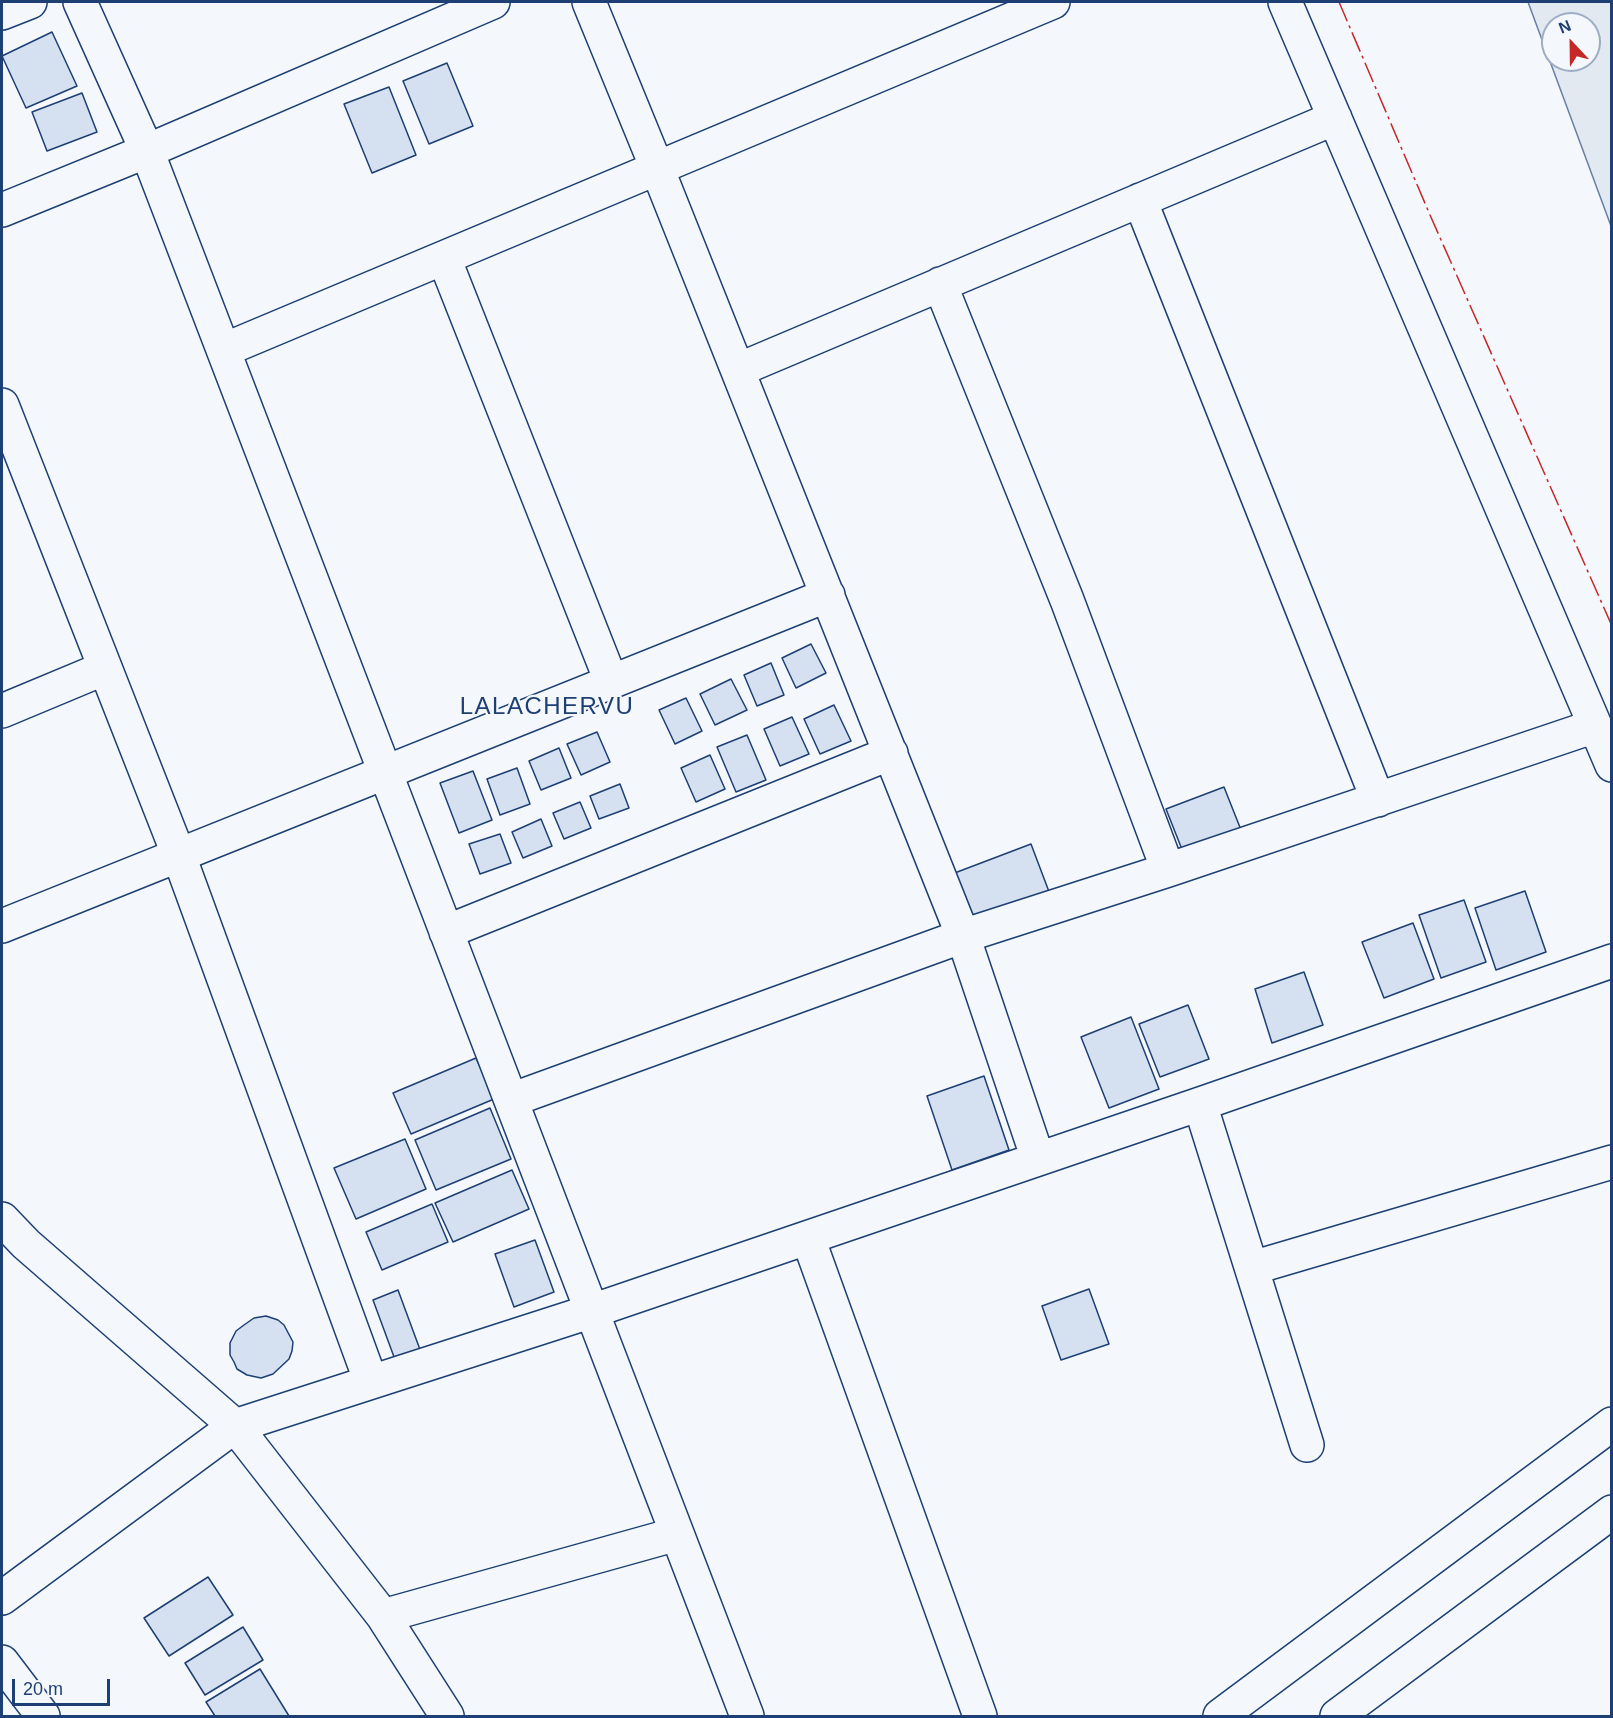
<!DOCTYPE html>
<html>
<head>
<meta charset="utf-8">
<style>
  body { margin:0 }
  #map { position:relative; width:1613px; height:1718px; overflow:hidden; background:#f4f7fb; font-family:Arial,sans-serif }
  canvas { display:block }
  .frame { position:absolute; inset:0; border:3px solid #1d3f73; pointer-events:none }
  .north { position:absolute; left:1541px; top:12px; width:60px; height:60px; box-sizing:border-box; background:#f4f7fb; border:2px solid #9eadc5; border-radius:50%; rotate:338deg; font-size:16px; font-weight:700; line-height:24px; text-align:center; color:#1d3f73 }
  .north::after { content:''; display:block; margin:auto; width:21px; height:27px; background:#c62828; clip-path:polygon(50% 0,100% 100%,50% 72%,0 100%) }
  .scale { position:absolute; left:12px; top:1679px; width:98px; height:27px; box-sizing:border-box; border:3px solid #1d3f73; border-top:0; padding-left:8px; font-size:18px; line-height:21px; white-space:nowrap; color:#1d3f73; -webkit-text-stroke:4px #f4f7fb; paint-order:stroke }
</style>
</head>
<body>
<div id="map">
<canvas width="1613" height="1718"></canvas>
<div class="frame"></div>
<div class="north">N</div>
<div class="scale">20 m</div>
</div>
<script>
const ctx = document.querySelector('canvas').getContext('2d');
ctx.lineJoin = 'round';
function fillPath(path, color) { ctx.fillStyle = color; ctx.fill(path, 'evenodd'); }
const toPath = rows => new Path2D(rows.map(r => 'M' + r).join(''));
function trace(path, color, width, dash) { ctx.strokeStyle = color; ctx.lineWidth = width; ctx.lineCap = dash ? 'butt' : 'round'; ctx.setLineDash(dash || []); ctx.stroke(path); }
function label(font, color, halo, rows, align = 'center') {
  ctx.font = font + ' Arial,sans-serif'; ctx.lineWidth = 4.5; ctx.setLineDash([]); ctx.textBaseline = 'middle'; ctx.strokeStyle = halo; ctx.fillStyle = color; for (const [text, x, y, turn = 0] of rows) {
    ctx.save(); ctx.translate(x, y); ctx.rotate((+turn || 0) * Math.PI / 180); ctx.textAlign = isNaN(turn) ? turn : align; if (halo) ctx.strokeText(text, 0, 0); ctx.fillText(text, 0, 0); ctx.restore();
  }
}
const green = toPath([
  [1528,2,1611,2,1611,226,1528,2],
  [1553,24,1589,24,1589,60,1553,60,1553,24]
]);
const building = toPath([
  [52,32,77,86,26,108,2,56,52,32],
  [447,63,473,126,429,144,403,81,447,63],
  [389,87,416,155,372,173,344,104,389,87],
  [82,93,97,132,47,151,32,112,82,93],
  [811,644,826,673,796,688,782,658,811,644],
  [771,663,784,695,757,706,744,675,771,663],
  [731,679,747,710,715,725,700,694,731,679],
  [686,698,702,731,675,744,659,710,686,698],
  [834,705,851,741,820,754,804,719,834,705],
  [792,717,809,754,780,766,764,729,792,717],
  [597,732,610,762,581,775,567,744,597,732],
  [747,735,766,780,736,792,717,747,747,735],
  [559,748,571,778,541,790,529,761,559,748],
  [710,755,725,789,696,802,681,768,710,755],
  [517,768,530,804,500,815,487,779,517,768],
  [473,771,492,820,459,833,440,783,473,771],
  [620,784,629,808,599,819,590,796,620,784],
  [1224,787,1243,835,1185,857,1166,809,1224,787],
  [580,802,591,828,564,839,553,813,580,802],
  [541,819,552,846,523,858,512,832,541,819],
  [500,834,511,863,480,874,469,844,500,834],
  [1031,844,1051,897,972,927,952,874,1031,844],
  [1525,891,1546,952,1496,970,1475,908,1525,891],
  [1464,900,1486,962,1441,978,1419,915,1464,900],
  [1413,923,1434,979,1384,998,1362,942,1413,923],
  [1304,972,1323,1025,1272,1043,1255,989,1304,972],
  [1188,1005,1209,1059,1160,1077,1139,1024,1188,1005],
  [1131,1017,1159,1089,1109,1108,1081,1037,1131,1017],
  [476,1058,494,1099,411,1134,393,1093,476,1058],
  [984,1076,1009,1150,952,1170,927,1096,984,1076],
  [490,1108,511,1159,436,1190,415,1140,490,1108],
  [405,1139,426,1189,356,1219,334,1168,405,1139],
  [512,1170,529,1209,453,1242,435,1203,512,1170],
  [432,1204,448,1242,382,1270,366,1232,432,1204],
  [535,1240,554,1292,514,1307,495,1254,535,1240],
  [1089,1289,1109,1344,1061,1360,1042,1306,1089,1289],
  [398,1290,422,1355,397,1365,373,1300,398,1290],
  [266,1316,278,1320,284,1325,293,1342,292,1351,289,1359,273,1374,261,1378,247,1375,237,1369,234,1362,230,1355,230,1343,236,1331,244,1325,254,1318,266,1316],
  [208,1577,233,1615,169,1656,144,1618,208,1577],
  [243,1627,263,1660,205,1695,185,1663,243,1627],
  [260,1669,289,1716,215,1716,206,1702,260,1669]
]);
const minor = toPath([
  [80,2,147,151,747,1716],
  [589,2,657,168,963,936,1038,1159],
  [1285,2,1612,765],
  [2,13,30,2],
  [1140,200,1378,800],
  [2,210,147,151,493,2],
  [444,258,611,681],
  [940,284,1067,600,1168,870],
  [224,350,1053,2],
  [738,370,1335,118],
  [2,405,179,856,371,1382],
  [2,711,105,668],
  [2,926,828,595],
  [446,932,891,753],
  [511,1100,963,936,1168,870,1595,726],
  [1200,1104,1307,1445],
  [2,1219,26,1244,235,1426,383,1616,447,1716],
  [808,1238,980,1716],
  [1252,1268,1612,1162],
  [2,1598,235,1426,592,1311,1200,1104,1612,961],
  [383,1616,677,1534]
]);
const major = toPath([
  [2,1662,43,1716]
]);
const highway = toPath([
  [1220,1716,1612,1424],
  [1337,1716,1612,1512]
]);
const power = toPath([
  [1339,2,1430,215,1612,626]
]);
const quarterNames = [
  ["LALACHERVU",547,707]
];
fillPath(green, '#e3e9f0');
trace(green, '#687fa3', 1.5);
fillPath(building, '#d5e0f0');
trace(building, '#1d3f73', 1.5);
trace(minor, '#1d3f73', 36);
trace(major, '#1d3f73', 36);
trace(highway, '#1d3f73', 36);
trace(minor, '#f4f7fb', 33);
trace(major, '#f4f7fb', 33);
trace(highway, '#f4f7fb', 33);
trace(power, '#c62828', 1.5, [21, 4.5, 3, 4.5]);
ctx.letterSpacing = '1.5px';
label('24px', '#1d3f73', '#f4f7fb', quarterNames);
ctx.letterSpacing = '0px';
</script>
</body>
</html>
